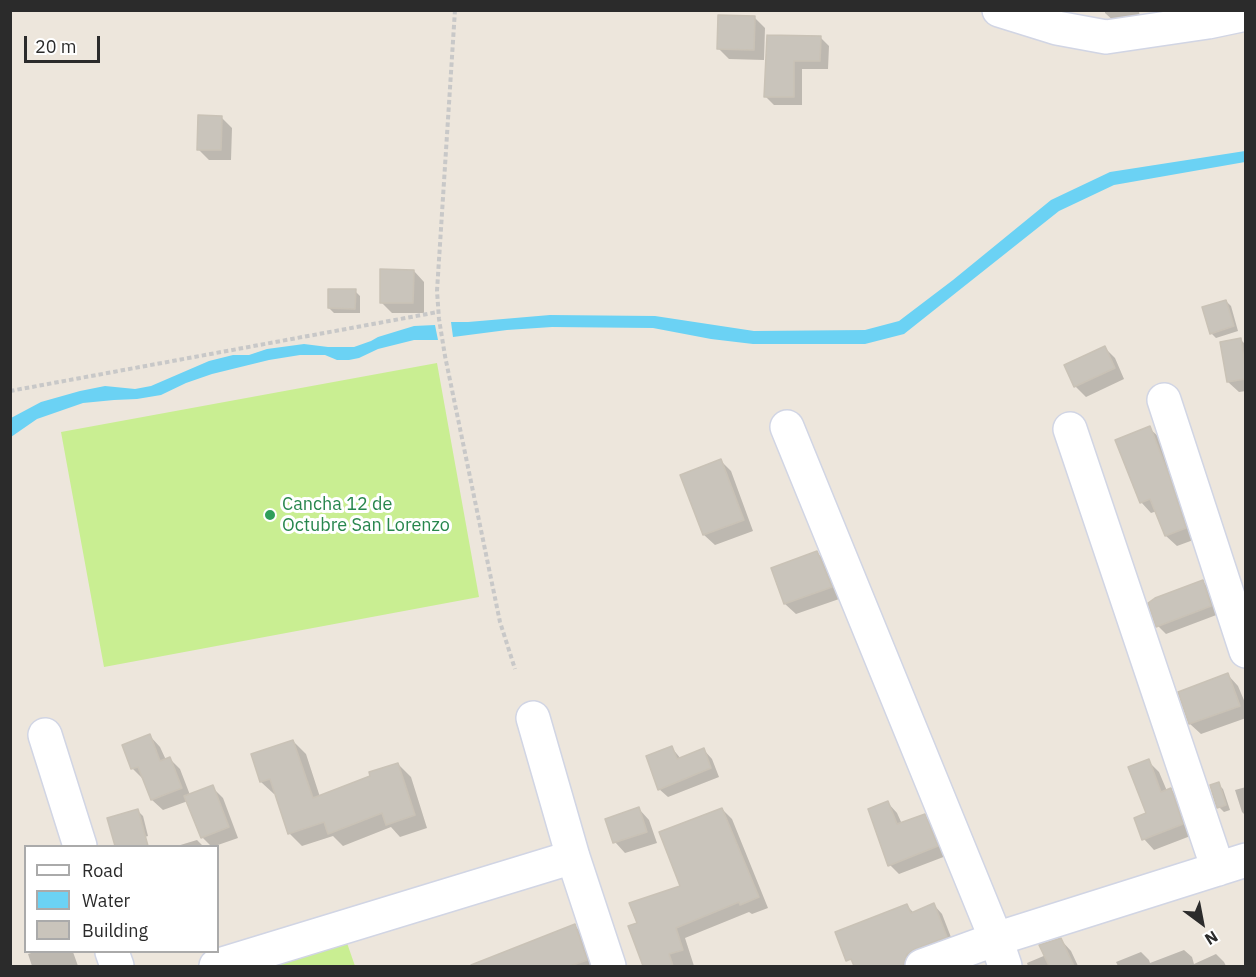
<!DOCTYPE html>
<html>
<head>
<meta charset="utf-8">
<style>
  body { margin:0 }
  #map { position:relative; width:1256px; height:977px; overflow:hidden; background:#ede6dc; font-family:"IBM Plex Sans",sans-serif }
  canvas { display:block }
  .frame { position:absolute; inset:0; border:12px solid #2b2b2b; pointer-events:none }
  .legend { position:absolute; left:24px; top:845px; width:195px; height:108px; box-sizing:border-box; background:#fff; border:2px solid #aaa; margin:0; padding:8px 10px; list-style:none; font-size:18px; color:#2b2b2b }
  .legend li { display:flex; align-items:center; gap:12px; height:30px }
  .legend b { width:30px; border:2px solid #aaa }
  .north { position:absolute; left:1172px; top:893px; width:60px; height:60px; -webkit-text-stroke:4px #fff; paint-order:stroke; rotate:148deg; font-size:16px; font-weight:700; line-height:24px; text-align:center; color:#2b2b2b }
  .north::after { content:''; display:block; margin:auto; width:21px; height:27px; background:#2b2b2b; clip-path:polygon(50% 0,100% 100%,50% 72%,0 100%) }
  .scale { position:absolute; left:24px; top:36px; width:76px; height:27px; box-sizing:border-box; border:3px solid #2b2b2b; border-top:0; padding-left:8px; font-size:18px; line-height:21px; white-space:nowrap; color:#2b2b2b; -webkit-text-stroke:4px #fff; paint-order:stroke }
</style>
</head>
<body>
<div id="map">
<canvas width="1256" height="977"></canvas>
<div class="frame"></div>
<ul class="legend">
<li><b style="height:8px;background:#fff"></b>Road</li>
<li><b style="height:16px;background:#6bd2f4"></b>Water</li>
<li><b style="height:16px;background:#c9c4bb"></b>Building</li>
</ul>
<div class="north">N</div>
<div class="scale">20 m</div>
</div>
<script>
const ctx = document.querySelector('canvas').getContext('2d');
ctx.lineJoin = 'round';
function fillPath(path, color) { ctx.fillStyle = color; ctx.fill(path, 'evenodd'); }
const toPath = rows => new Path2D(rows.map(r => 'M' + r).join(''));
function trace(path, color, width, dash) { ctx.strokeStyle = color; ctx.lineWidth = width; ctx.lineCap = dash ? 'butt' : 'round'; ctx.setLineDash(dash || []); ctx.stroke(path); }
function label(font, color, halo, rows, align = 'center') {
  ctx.font = font + ' "IBM Plex Sans",sans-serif'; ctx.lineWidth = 6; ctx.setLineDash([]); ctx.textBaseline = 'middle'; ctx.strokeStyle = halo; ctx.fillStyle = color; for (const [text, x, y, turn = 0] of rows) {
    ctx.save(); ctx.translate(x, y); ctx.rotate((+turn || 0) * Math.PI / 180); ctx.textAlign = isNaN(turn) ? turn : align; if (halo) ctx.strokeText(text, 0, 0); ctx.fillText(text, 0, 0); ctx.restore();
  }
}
const pitch = toPath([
  [437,363,479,597,104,667,61,432],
  [347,943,355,966,268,966]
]);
const water = toPath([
  [1245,151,1245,162,1114,185,1059,211,904,334,865,344,753,344,711,339,653,328,552,327,507,330,453,337,451,322,468,322,550,315,655,316,754,331,865,330,899,321,953,280,1051,200,1110,172],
  [435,325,438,340,414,340,378,349,359,358,349,360,337,360,325,355,300,355,269,360,212,374,186,383,161,395,137,399,114,400,83,403,37,419,11,437,11,418,41,402,80,391,105,386,135,389,151,386,209,361,233,355,249,355,267,349,304,344,328,347,354,347,371,341,378,337,414,326]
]);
const shadow = toPath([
  [1105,10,1139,10,1140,21,1116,23,1105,13],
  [754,17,765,28,764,60,729,59,718,48],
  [768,37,820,37,829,46,828,69,802,69,802,105,774,105,765,96],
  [221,117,232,128,231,160,209,160,198,149],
  [414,271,424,282,424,313,392,313,381,302],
  [355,291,360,296,360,313,334,313,329,308],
  [1226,301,1231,306,1238,331,1216,338,1211,333],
  [1241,340,1246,345,1246,391,1239,392,1228,382],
  [1104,347,1115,358,1124,379,1086,397,1075,386],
  [1149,428,1160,438,1196,539,1177,546,1166,536,1157,511,1151,513,1141,502],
  [721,461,731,471,753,531,715,545,704,535,682,475],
  [817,553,828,563,842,598,796,614,785,604,773,568],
  [1203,582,1211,590,1219,614,1166,634,1158,626],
  [1228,675,1238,686,1246,705,1246,718,1201,734,1190,724,1180,693],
  [150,736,160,747,166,760,170,759,180,769,190,795,212,787,223,798,238,838,215,846,211,846,202,837,188,801,163,810,152,800,143,779,132,768],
  [293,741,306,754,320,797,398,764,411,777,427,828,400,837,391,827,343,846,333,836,302,846,289,833,277,793,274,794,261,782],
  [672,748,681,759,704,750,712,759,719,777,668,797,659,789],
  [1148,761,1159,772,1167,791,1171,790,1181,800,1193,835,1154,850,1144,839,1148,814],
  [1218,784,1223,789,1230,810,1224,812,1219,807],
  [1246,787,1246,816,1242,812,1235,790],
  [888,803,897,813,902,824,924,816,934,825,946,856,899,874,890,865],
  [639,809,649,820,657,843,625,853,615,842],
  [722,809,732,819,768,908,752,914,749,912,685,938,694,966,645,966,630,927,639,924,682,887],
  [138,811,143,816,148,836,120,844],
  [197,840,203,846,177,846],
  [934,905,942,914,954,945,914,966,856,966,853,960,907,906,914,913],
  [575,926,588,939,597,966,508,966,504,954],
  [1061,940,1071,951,1078,966,1028,966,1027,963,1046,955],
  [1184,950,1192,957,1194,964,1216,954,1224,962,1226,966,1118,966,1116,962,1141,952,1149,960,1150,963],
  [31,952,73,952,78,966,32,966,28,954,31,953]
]);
const building = toPath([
  [718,15,755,16,754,50,717,49,718,15],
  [767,35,821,36,820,61,794,61,794,97,764,97,767,35],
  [198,115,222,116,221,150,197,150,198,115],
  [380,269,414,270,413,303,380,303,380,269],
  [328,289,356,289,355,309,328,308,328,289],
  [1226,300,1234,326,1210,334,1202,307,1226,300],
  [1241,338,1245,367,1245,379,1227,382,1220,342,1241,338],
  [1105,346,1115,368,1074,387,1064,365,1105,346],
  [1150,426,1169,475,1186,528,1165,536,1150,499,1140,503,1115,440,1150,426],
  [721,459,744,520,703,535,680,475,721,459],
  [817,551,832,587,784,604,771,568,817,551],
  [1203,580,1211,606,1156,627,1148,603,1155,598,1203,580],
  [1228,673,1240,706,1189,724,1178,692,1228,673],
  [150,734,160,761,170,757,182,788,151,800,138,767,131,769,122,745,150,734],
  [293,740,313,798,370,776,369,772,398,763,415,815,386,825,382,813,328,834,324,822,288,834,270,779,260,782,251,754,293,740],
  [672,746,677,759,704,748,711,768,658,790,646,756,672,746],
  [1149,759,1161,792,1171,788,1183,824,1142,840,1134,818,1146,813,1128,767,1149,759],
  [1219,782,1226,805,1217,808,1210,785,1219,782],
  [213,785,229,827,201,838,184,796,213,785],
  [888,801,897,824,925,814,938,846,888,866,868,809,888,801],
  [639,807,647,832,613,843,605,819,639,807],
  [722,808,759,897,740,905,739,902,676,928,683,950,669,954,673,966,643,966,628,926,637,923,629,903,680,886,659,832,722,808],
  [138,809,148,846,115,846,107,818,138,809],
  [934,903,947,937,915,949,907,954,904,962,904,966,854,966,851,959,846,961,835,932,907,904,911,913,934,903],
  [575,924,587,960,570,966,471,966,471,965,575,924],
  [1061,938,1074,966,1049,966,1039,945,1061,938]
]);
const path = toPath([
  [455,10,437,291,439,319,445,356,500,622,515,669],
  [10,391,438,312]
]);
const minor = toPath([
  [999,10,1057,28,1106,37,1208,22,1246,14],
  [1164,400,1246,651],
  [787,427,996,939,1005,966],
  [1070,429,1218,869],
  [533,718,573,857,609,966],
  [45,735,80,846],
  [112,952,117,966],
  [216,966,573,857],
  [922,966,996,939,1246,860]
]);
const markers = [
  [270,515,6,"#2e9e5b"]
];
const leisureNames = [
  ["Cancha 12 de",282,505],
  ["Octubre San Lorenzo",282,526]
];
fillPath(pitch, '#c9ee92');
fillPath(water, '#6bd2f4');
fillPath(shadow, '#0003');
fillPath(building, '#c9c4bb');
trace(building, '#c9c2b6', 1.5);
trace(minor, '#d1d5e4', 36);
trace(path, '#c8c8c8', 4, [4.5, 3]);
trace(minor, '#fff', 33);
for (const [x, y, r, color] of markers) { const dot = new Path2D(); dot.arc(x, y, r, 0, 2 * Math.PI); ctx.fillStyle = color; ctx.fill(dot); trace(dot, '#fff', 2); }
label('18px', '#27864d', '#fff', leisureNames, 'left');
</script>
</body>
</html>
